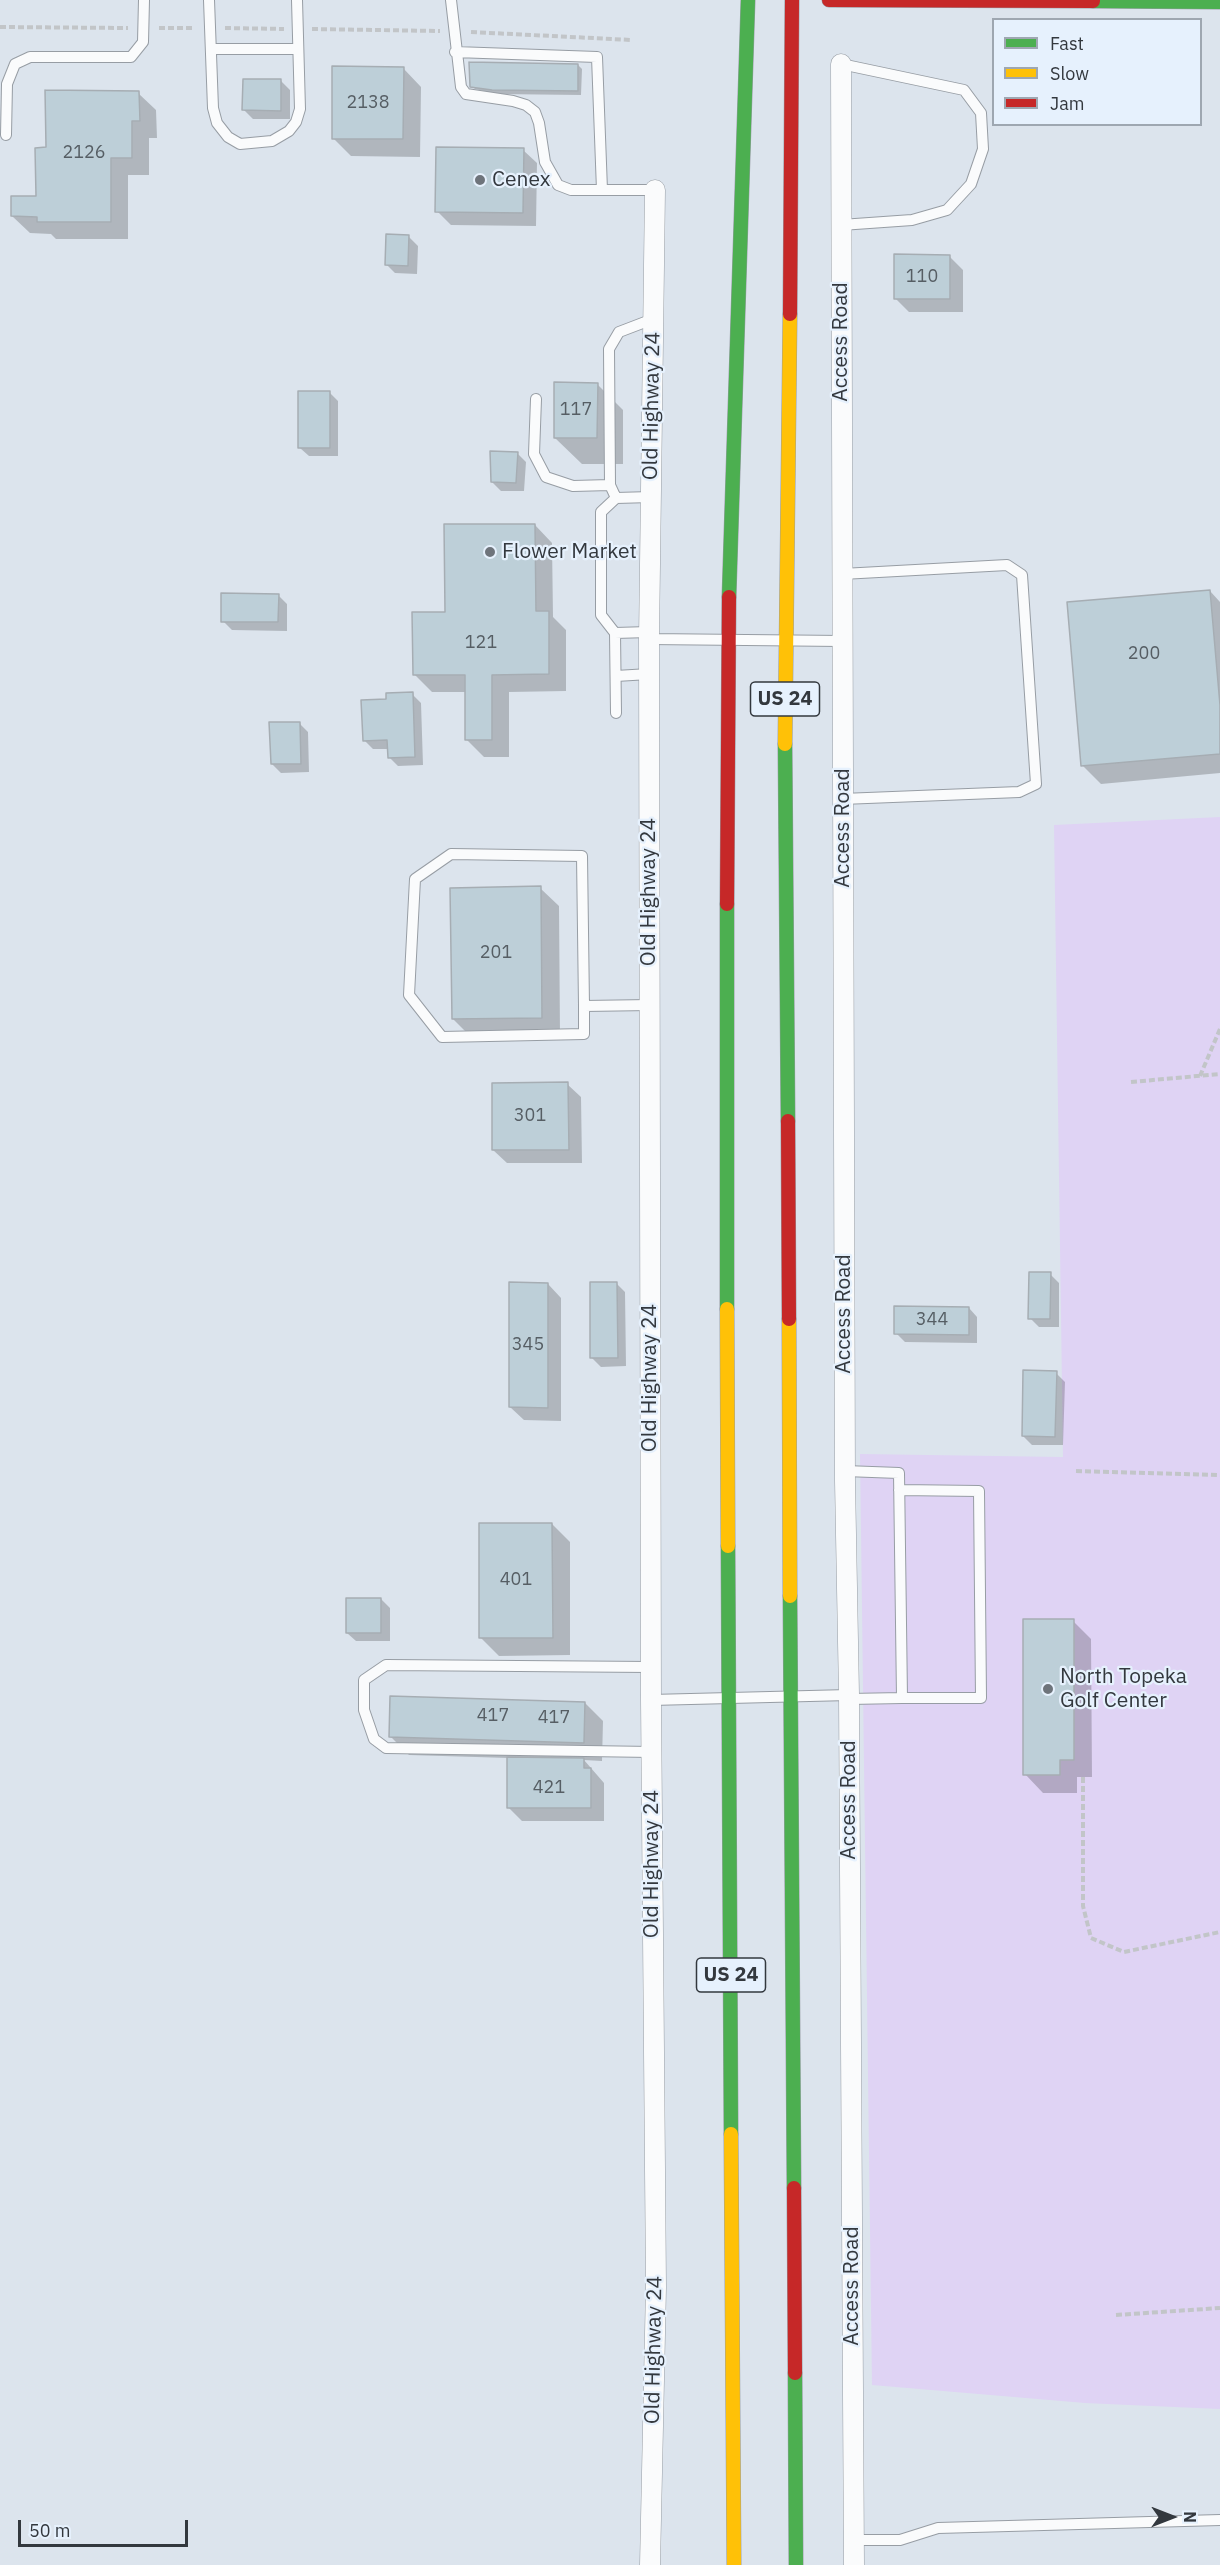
<!DOCTYPE html>
<html>
<head>
<meta charset="utf-8">
<style>
  body { margin:0 }
  #map { position:relative; width:1220px; height:2565px; overflow:hidden; background:#dce4ed; font-family:"IBM Plex Sans",sans-serif }
  canvas { display:block }
  .legend { position:absolute; left:992px; top:18px; width:210px; height:108px; box-sizing:border-box; background:#e6f1fd; border:2px solid #9ea7b1; margin:0; padding:8px 10px; list-style:none; font-size:18px; color:#33383e }
  .legend li { display:flex; align-items:center; gap:12px; height:30px }
  .legend b { width:30px; border:2px solid #9ea7b1 }
  .north { position:absolute; left:1142px; top:2487px; width:60px; height:60px; -webkit-text-stroke:4px #e6f1fd; paint-order:stroke; rotate:90deg; font-size:16px; font-weight:700; line-height:24px; text-align:center; color:#33383e }
  .north::after { content:''; display:block; margin:auto; width:21px; height:27px; background:#33383e; clip-path:polygon(50% 0,100% 100%,50% 72%,0 100%) }
  .scale { position:absolute; left:18px; top:2520px; width:170px; height:27px; box-sizing:border-box; border:3px solid #33383e; border-top:0; padding-left:8px; font-size:18px; line-height:21px; white-space:nowrap; color:#33383e; -webkit-text-stroke:4px #e6f1fd; paint-order:stroke }
</style>
</head>
<body>
<div id="map">
<canvas width="1220" height="2565"></canvas>
<ul class="legend">
<li><b style="height:8px;background:#4caf50"></b>Fast</li>
<li><b style="height:8px;background:#ffc107"></b>Slow</li>
<li><b style="height:8px;background:#c62828"></b>Jam</li>
</ul>
<div class="north">N</div>
<div class="scale">50 m</div>
</div>
<script>
const ctx = document.querySelector('canvas').getContext('2d');
ctx.lineJoin = 'round';
function fillPath(path, color) { ctx.fillStyle = color; ctx.fill(path, 'evenodd'); }
const toPath = rows => new Path2D(rows.map(r => 'M' + r).join(''));
function trace(path, color, width, dash) { ctx.strokeStyle = color; ctx.lineWidth = width; ctx.lineCap = dash ? 'butt' : 'round'; ctx.setLineDash(dash || []); ctx.stroke(path); }
function label(font, color, halo, rows, align = 'center') {
  ctx.font = font + ' "IBM Plex Sans",sans-serif'; ctx.lineWidth = 4.5; ctx.setLineDash([]); ctx.textBaseline = 'middle'; ctx.strokeStyle = halo; ctx.fillStyle = color; for (const [text, x, y, turn = 0] of rows) {
    ctx.save(); ctx.translate(x, y); ctx.rotate((+turn || 0) * Math.PI / 180); ctx.textAlign = isNaN(turn) ? turn : align; if (halo) ctx.strokeText(text, 0, 0); ctx.fillText(text, 0, 0); ctx.restore();
  }
}
const green = toPath([
  [1220,817,1220,2409,1085,2403,872,2385,860,1454,1063,1457,1054,825]
]);
const shadow = toPath([
  [578,65,582,69,581,95,497,94,475,89,471,85],
  [403,68,421,87,420,157,351,156,333,138],
  [281,81,290,90,290,119,253,119,244,110],
  [138,93,156,110,157,138,149,138,149,175,128,175,128,239,56,239,51,234,30,233,12,216,38,198,48,149],
  [523,150,537,163,536,226,451,225,437,211],
  [409,237,418,246,417,274,395,273,386,264],
  [949,256,963,270,963,312,909,312,895,298],
  [597,384,623,410,623,464,582,464,555,438],
  [329,392,338,401,338,456,309,456,300,448],
  [517,453,526,462,524,491,501,491,492,482],
  [535,525,552,543,553,617,566,630,566,691,509,692,509,757,484,757,466,739,466,692,432,692,415,675],
  [1210,591,1220,602,1220,773,1101,784,1083,766],
  [278,595,287,604,287,631,232,630,223,621],
  [412,694,421,703,423,765,398,766,389,757,389,749,373,749,364,740],
  [299,723,308,732,309,772,281,773,272,764],
  [540,888,559,906,560,1036,471,1037,453,1019],
  [567,1084,581,1097,582,1163,507,1163,493,1150],
  [1050,1274,1059,1283,1059,1327,1039,1327,1030,1318],
  [616,1283,625,1292,626,1366,601,1367,592,1358],
  [548,1284,561,1298,561,1421,524,1420,510,1407],
  [969,1308,977,1317,977,1343,905,1342,896,1333],
  [1056,1373,1065,1382,1063,1445,1032,1445,1023,1436],
  [552,1524,570,1542,570,1655,499,1656,481,1638],
  [381,1599,390,1608,390,1641,356,1641,347,1633],
  [1073,1621,1091,1639,1092,1777,1077,1777,1077,1793,1043,1793,1025,1774],
  [585,1703,603,1721,602,1761,584,1760,604,1783,604,1821,522,1821,508,1807,509,1758,409,1755,391,1737]
]);
const building = toPath([
  [469,62,578,64,578,91,492,90,470,87,469,62],
  [332,66,404,67,403,139,332,139,332,66],
  [243,79,281,79,281,111,242,110,243,79],
  [45,90,139,91,140,121,132,121,132,158,111,158,111,222,37,222,37,217,11,216,11,196,36,196,35,148,46,147,45,90],
  [436,147,524,148,523,213,435,212,436,147],
  [386,234,409,235,408,266,385,265,386,234],
  [894,254,950,255,950,299,894,299,894,254],
  [554,382,598,383,597,438,554,438,554,382],
  [298,391,330,391,330,448,298,448,298,391],
  [490,451,518,452,516,483,491,482,490,451],
  [444,524,535,524,536,611,549,611,549,674,492,675,492,740,465,740,465,675,413,675,412,612,445,612,444,524],
  [1210,590,1220,705,1220,754,1081,766,1067,602,1210,590],
  [221,593,279,594,278,622,221,622,221,593],
  [413,692,415,757,388,758,387,740,363,741,361,700,386,699,386,693,413,692],
  [269,722,300,722,301,764,271,764,269,722],
  [541,886,542,1018,452,1019,450,888,541,886],
  [568,1082,569,1150,492,1150,492,1083,568,1082],
  [1029,1272,1051,1272,1050,1319,1028,1319,1029,1272],
  [509,1282,548,1283,548,1408,509,1407,509,1282],
  [590,1282,617,1282,618,1358,590,1358,590,1282],
  [894,1306,969,1307,969,1335,894,1334,894,1306],
  [1023,1370,1057,1371,1055,1437,1022,1436,1023,1370],
  [479,1523,552,1523,553,1638,479,1638,479,1523],
  [346,1598,381,1598,381,1633,346,1633,346,1598],
  [1023,1619,1074,1619,1074,1760,1060,1760,1060,1775,1023,1775,1023,1619],
  [390,1696,585,1702,584,1743,389,1737,390,1696],
  [507,1757,584,1758,584,1768,591,1768,591,1808,507,1808,507,1757]
]);
const path = toPath([
  [0,27,128,28],
  [159,28,194,28],
  [225,28,284,29],
  [312,29,440,31],
  [471,32,632,40],
  [1200,1076,1220,1029],
  [1131,1082,1220,1074],
  [1076,1471,1220,1475],
  [1083,1777,1083,1906,1091,1938,1124,1952,1220,1932],
  [1116,2315,1220,2308]
]);
const lane = toPath([
  [209,0,213,108,217,123,228,137,240,144,272,141,289,131,296,122,300,109,297,0],
  [451,0,461,87,466,94,513,101,526,105,535,112,539,123,545,162,558,185,571,190,655,190],
  [211,49,298,49],
  [455,52,597,57,602,190],
  [841,64,964,90,981,113,983,149,971,184,947,210,912,220,841,225],
  [6,135,7,84,15,64,30,57,131,57,143,42,144,0],
  [536,399,534,454,546,477,573,486,610,485],
  [651,497,616,498,610,485,609,349,619,332,653,319],
  [616,498,601,512,601,615,615,633,649,632],
  [842,574,1007,565,1022,575,1036,784,1019,792,842,799],
  [615,633,616,713],
  [649,639,842,641],
  [616,676,649,674],
  [584,1006,584,1034,442,1037,409,995,415,879,451,854,582,856,584,1006,650,1005],
  [845,1471,899,1473,902,1698,849,1699],
  [899,1490,979,1491,981,1698,902,1698],
  [651,1667,386,1665,364,1680,364,1710,374,1739,386,1748,652,1752],
  [651,1700,849,1695],
  [854,2540,900,2540,938,2528,1220,2520]
]);
const street = toPath([
  [841,64,845,1481,849,1695,854,2565],
  [650,2565,656,2287,651,1700,649,639,655,190]
]);
const fast = toPath([
  [1093,1,1220,2],
  [729,597,748,0],
  [785,744,788,1121],
  [727,904,727,1309],
  [728,1546,731,2134],
  [790,1596,794,2188],
  [795,2373,796,2565]
]);
const slow = toPath([
  [785,744,790,314],
  [727,1309,728,1546],
  [789,1319,790,1596],
  [731,2134,734,2565]
]);
const jam = toPath([
  [829,0,1093,1],
  [790,314,792,0],
  [727,904,729,597],
  [788,1121,789,1319],
  [794,2188,795,2373]
]);
const markers = [
  [480,180,6,"#6e747b"],
  [490,552,6,"#6e747b"],
  [1048,1689,6,"#6e747b"]
];
const numberNames = [
  ["2138",368,103],
  ["2126",84,153],
  ["110",922,277],
  ["117",576,410],
  ["121",481,643],
  ["200",1144,654],
  ["201",496,953],
  ["301",530,1116],
  ["344",932,1320],
  ["345",528,1345],
  ["401",516,1580],
  ["417",493,1716],
  ["417",554,1718],
  ["421",549,1788]
];
const shields = [
  [785,699,69],
  [731,1975,69]
];
const shieldNames = [
  ["US 24",785,699],
  ["US 24",731,1975]
];
const poiNames = [
  ["Cenex",492,180],
  ["Flower Market",502,552],
  ["North Topeka",1060,1677],
  ["Golf Center",1060,1701]
];
const streetNames = [
  ["Access Road",841,342,-90],
  ["Old Highway 24",652,406,-89],
  ["Access Road",843,828,-90],
  ["Old Highway 24",649,892,-90],
  ["Access Road",844,1314,-90],
  ["Old Highway 24",650,1378,-90],
  ["Access Road",849,1800,-90],
  ["Old Highway 24",652,1864,-90],
  ["Access Road",852,2286,-90],
  ["Old Highway 24",654,2350,-89]
];
fillPath(green, '#dfd3f4');
fillPath(shadow, '#0003');
fillPath(building, '#bdcfd8');
trace(building, '#a6adb3', 1.5);
trace(lane, '#979da4', 12);
trace(street, '#979da4', 21);
trace(fast, '#979da4', 15);
trace(slow, '#979da4', 15);
trace(jam, '#979da4', 15);
trace(path, '#c2c5c8', 4, [6, 3]);
trace(lane, '#fafbfc', 10);
trace(street, '#fafbfc', 20);
trace(fast, '#4caf50', 14);
trace(slow, '#ffc107', 14);
trace(jam, '#c62828', 14);
for (const [x, y, r, color] of markers) { const dot = new Path2D(); dot.arc(x, y, r, 0, 2 * Math.PI); ctx.fillStyle = color; ctx.fill(dot); trace(dot, '#e6f1fd', 2); }
label('18px', '#565e64', null, numberNames);
for (const [x, y, w] of shields) { const box = new Path2D(); box.roundRect(x - w / 2, y - 17, w, 34, 4.5); ctx.fillStyle = '#e6f1fd'; ctx.fill(box); trace(box, '#33383e', 1.5); }
label('bold 20px', '#33383e', null, shieldNames);
label('21px', '#33383e', '#e6f1fd', poiNames, 'left');
label('21px', '#33383e', '#e6f1fd', streetNames);
</script>
</body>
</html>
